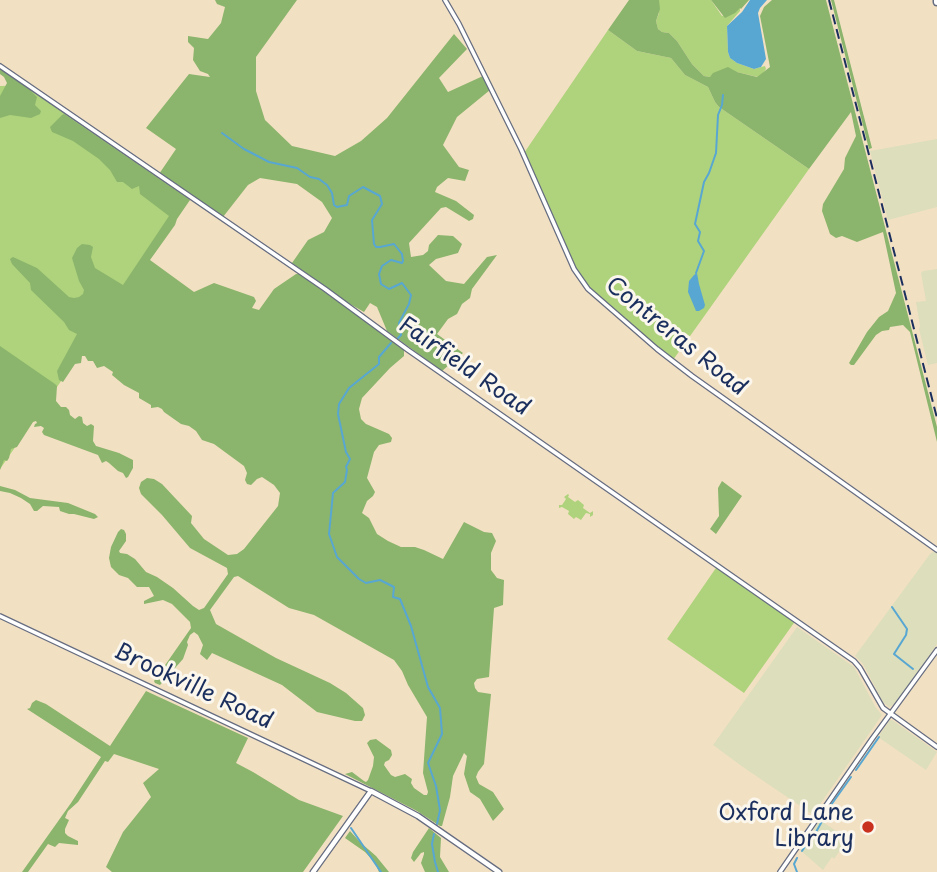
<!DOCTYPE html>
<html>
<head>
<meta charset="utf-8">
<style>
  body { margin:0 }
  canvas { display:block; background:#f2e0c2 }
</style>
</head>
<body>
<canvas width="937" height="872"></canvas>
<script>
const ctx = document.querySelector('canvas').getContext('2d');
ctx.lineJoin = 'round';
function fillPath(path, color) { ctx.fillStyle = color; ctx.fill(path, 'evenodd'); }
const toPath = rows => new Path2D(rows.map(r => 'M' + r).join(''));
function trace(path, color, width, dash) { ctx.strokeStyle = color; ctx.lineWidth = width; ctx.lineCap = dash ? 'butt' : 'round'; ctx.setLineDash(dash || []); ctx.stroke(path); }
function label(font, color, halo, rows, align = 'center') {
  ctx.font = font + ' "Playpen Sans",sans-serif'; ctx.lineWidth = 6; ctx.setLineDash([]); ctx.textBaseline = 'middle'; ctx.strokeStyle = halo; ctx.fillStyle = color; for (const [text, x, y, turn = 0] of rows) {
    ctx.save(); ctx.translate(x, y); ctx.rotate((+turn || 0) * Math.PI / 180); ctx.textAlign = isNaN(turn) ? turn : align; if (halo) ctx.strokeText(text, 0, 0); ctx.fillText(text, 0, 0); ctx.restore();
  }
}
const built = toPath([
  [937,139,937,207,888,220,870,151],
  [937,269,937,363,928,365,919,329,920,326,916,302,926,301,921,273,923,271],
  [933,552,937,553,937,644,913,680,893,705,889,707,883,702,863,664,855,656,930,554],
  [797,627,854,667,876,708,882,715,814,813,812,814,743,767,713,745],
  [890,720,892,720,937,752,926,770,878,737],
  [820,820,848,839,834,859,832,857,823,870,800,850]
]);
const green = toPath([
  [659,0,711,0,722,16,740,7,740,11,727,26,728,52,730,58,737,63,754,69,765,66,766,69,763,73,758,77,737,72,710,77,704,76,692,64,677,41,669,33,662,32,658,29,656,21,659,13],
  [608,30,637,51,671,58,685,75,708,87,715,102,719,107,809,169,673,360,586,285,576,270,524,153],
  [28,85,189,197,0,469,0,86],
  [568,494,569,495,568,497,575,502,578,500,584,505,583,508,590,513,593,511,593,515,590,517,590,514,586,513,581,520,576,517,574,519,568,514,569,511,562,507,559,508,559,505,562,505,566,499,564,497],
  [718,565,796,620,744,693,667,639]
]);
const forest = toPath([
  [215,0,297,0,256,57,256,91,265,120,292,146,335,156,361,141,387,118,454,34,467,49,439,78,448,92,483,76,490,90,457,117,443,145,459,167,469,170,465,181,448,178,437,187,435,192,456,201,474,215,473,219,469,221,446,207,441,208,409,243,411,257,423,255,428,251,429,245,438,235,453,236,462,244,458,253,436,259,429,265,446,281,464,284,487,257,497,255,472,289,470,298,462,304,457,314,448,319,437,334,463,353,442,371,387,331,377,307,370,303,364,312,343,300,292,263,308,240,324,232,332,218,322,202,297,184,260,178,248,185,223,217,159,174,176,149,146,128,189,74,210,77,208,74,200,71,193,60,194,48,188,42,188,36,208,39,221,23,225,7,217,4],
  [629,0,659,0,660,9,656,21,658,29,662,32,669,33,677,41,692,64,704,76,710,77,713,73,728,67,737,72,757,77,770,67,760,16,764,7,772,0,826,0,937,427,937,442,910,332,903,325,890,327,889,330,882,331,876,335,854,365,851,365,849,363,867,332,879,317,888,311,896,293,883,232,857,242,842,236,836,238,830,234,822,211,823,204,844,169,845,158,856,136,851,112,809,169,719,107,715,102,708,87,685,75,671,58,637,51,608,30],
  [711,0,749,0,741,9,740,8,735,13,725,18],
  [831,0,834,0,872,148,869,149],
  [0,69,30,90,37,97,35,105,41,111,40,114,31,118,10,115,0,118,0,96,7,83,4,77,0,74],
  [64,114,190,200,177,219,175,225,150,260,194,292,214,283,254,297,256,301,252,308,259,310,274,289,296,274,300,274,404,349,404,356,390,368,362,398,359,409,361,419,366,424,389,434,392,438,391,442,379,445,374,452,367,478,375,492,373,496,367,501,362,513,369,518,377,534,388,541,401,547,415,547,424,550,443,559,464,522,484,532,492,533,496,541,491,553,491,570,497,578,504,580,503,605,494,608,489,677,477,679,474,683,475,688,478,692,491,694,484,764,478,772,476,777,479,784,493,792,504,809,493,821,480,799,470,792,464,774,467,756,464,753,453,776,450,797,442,826,440,826,417,811,345,774,352,772,364,781,366,782,368,780,373,766,374,757,367,743,370,740,376,739,391,750,392,755,389,760,385,762,384,765,391,775,395,777,405,774,412,779,411,783,414,788,424,795,427,795,428,792,423,773,427,717,408,685,402,671,394,660,314,615,289,608,238,576,234,577,210,610,216,624,276,658,330,683,346,693,363,708,365,715,362,721,355,721,317,712,282,685,212,653,207,660,200,654,203,645,198,635,194,632,190,635,187,642,188,645,183,659,160,685,155,683,154,681,191,628,190,622,172,604,163,600,144,604,144,601,154,596,149,587,137,587,128,578,119,575,111,567,109,558,111,547,118,532,121,529,124,530,126,534,126,541,119,551,120,553,127,554,135,559,146,572,157,577,173,588,193,606,199,610,204,608,228,574,227,568,190,548,162,515,141,494,139,488,141,482,147,478,154,479,162,484,192,516,191,523,204,539,228,555,237,554,244,549,278,506,280,493,274,485,262,477,257,479,251,485,247,484,245,480,247,473,244,466,214,444,202,440,196,431,189,426,181,424,164,412,162,409,158,407,151,408,151,405,139,398,139,393,124,385,112,375,113,372,104,366,97,368,93,361,88,361,85,356,82,356,81,363,75,364,63,382,59,380,57,371,77,334,69,330,64,322,31,290,30,283,12,264,10,259,13,257,37,268,69,297,74,298,79,297,83,294,84,290,79,281,72,258,77,248,82,244,90,245,93,247,91,257,95,268,123,285,169,216,140,194,139,186,132,189,123,182,117,182,110,170,99,159,73,141,52,132,50,127,62,115],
  [0,346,55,384,57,386,56,401,61,407,66,407,69,410,70,415,75,419,79,416,82,417,83,423,87,426,91,424,94,426,93,441,96,446,119,453,133,460,133,468,128,477,126,478,123,473,118,471,109,463,106,461,102,463,98,455,44,435,42,432,44,428,41,426,34,427,35,424,37,423,36,421,33,422,17,447,11,449,9,458,7,461,4,460,0,470],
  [722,481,742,496,716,534,710,529,719,516,718,488],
  [0,486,15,490,30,498,68,503,95,514,98,517,94,519,74,514,69,514,60,511,59,507,43,506,37,511,34,511,30,504,21,498,10,493,0,491],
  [146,691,248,738,236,763,253,772,299,800,343,816,303,872,112,872,106,867,123,832,151,797,143,783,159,769,114,754,108,762,105,761,78,802,68,811,65,818,69,820,65,829,65,833,68,836,78,841,78,845,59,843,55,847,48,844,28,872,22,872,71,803,101,757,27,709,30,708,32,703,36,700,46,704,110,746],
  [429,828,441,838,440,857,449,872,425,872,421,863,424,854,424,852,421,853,414,862,411,858,413,852],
  [350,831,361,843,376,856,389,872,379,872,375,863,365,852,345,838]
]);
const water = toPath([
  [750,0,767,0,760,8,758,13,766,59,761,67,754,69,737,63,730,58,728,52,727,26,742,12],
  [697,273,699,284,705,305,704,308,699,311,696,311,688,292,689,281,694,275]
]);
const stream = toPath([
  [222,133,244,149,269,162,297,168,310,177,319,179,327,185,332,193,334,205,337,207,347,205,349,196,363,187,380,196,382,204,372,220,374,244,376,247,380,247,394,244,402,254,403,261,402,263,391,260,382,266,379,274,381,284,389,289,402,283,411,295,409,304,399,323,401,335,398,338],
  [696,273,704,251,698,241,700,232,695,224,704,182,709,173,716,153,718,115,722,105,723,95],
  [391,343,379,357,379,364,349,388,339,404,338,414,346,452,350,459,346,467,347,470,345,482,333,493,329,534,337,557,359,579,366,583,380,580,394,587,393,597,400,599,411,626,428,687,440,708,442,734,428,763,436,786,440,810,437,824],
  [892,607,907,629,906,635,894,654,913,669],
  [856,770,879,737],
  [831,805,851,777],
  [351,828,381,872],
  [816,832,825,816],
  [434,834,432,844,435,862,438,872],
  [802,851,810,839],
  [797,858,794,864,797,872]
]);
const tertiary = toPath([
  [445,0,459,24,521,149,574,269,588,289,657,349,692,376,937,550],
  [0,66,325,289,408,350,854,661,860,668,883,708,937,747],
  [0,616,371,791],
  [780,872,872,739,937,650]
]);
const secondary = toPath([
  [313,872,371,791,418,816,499,872]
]);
const trunk = toPath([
  [937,0,937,2]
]);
const rail = toPath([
  [829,0,937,418]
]);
const markers = [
  [868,827,7,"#c8321e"]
];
const streetNames = [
  ["Contreras Road",676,337,39],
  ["Fairfield Road",464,367,35],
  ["Brookville Road",193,687,25]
];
const poiNames = [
  ["Oxford Lane",854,814],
  ["Library",854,840]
];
fillPath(built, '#dcdebc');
fillPath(green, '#afd37c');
fillPath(forest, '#8bb56c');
fillPath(water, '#58a7d2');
trace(stream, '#58a7d2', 2);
trace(tertiary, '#666d81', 6);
trace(secondary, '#666d81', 7);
trace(trunk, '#666d81', 9);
trace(tertiary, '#fff', 3.5);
trace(secondary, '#fff', 4.5);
trace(trunk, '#fff', 6);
trace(rail, '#1b2f5e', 2, [10, 5]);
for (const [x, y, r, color] of markers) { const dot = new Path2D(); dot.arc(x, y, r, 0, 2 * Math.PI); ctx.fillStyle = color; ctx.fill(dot); trace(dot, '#fbf7ec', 2.5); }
label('23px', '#1b2f5e', '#fbf7ec', streetNames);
label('23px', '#1b2f5e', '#fbf7ec', poiNames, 'right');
</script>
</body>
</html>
